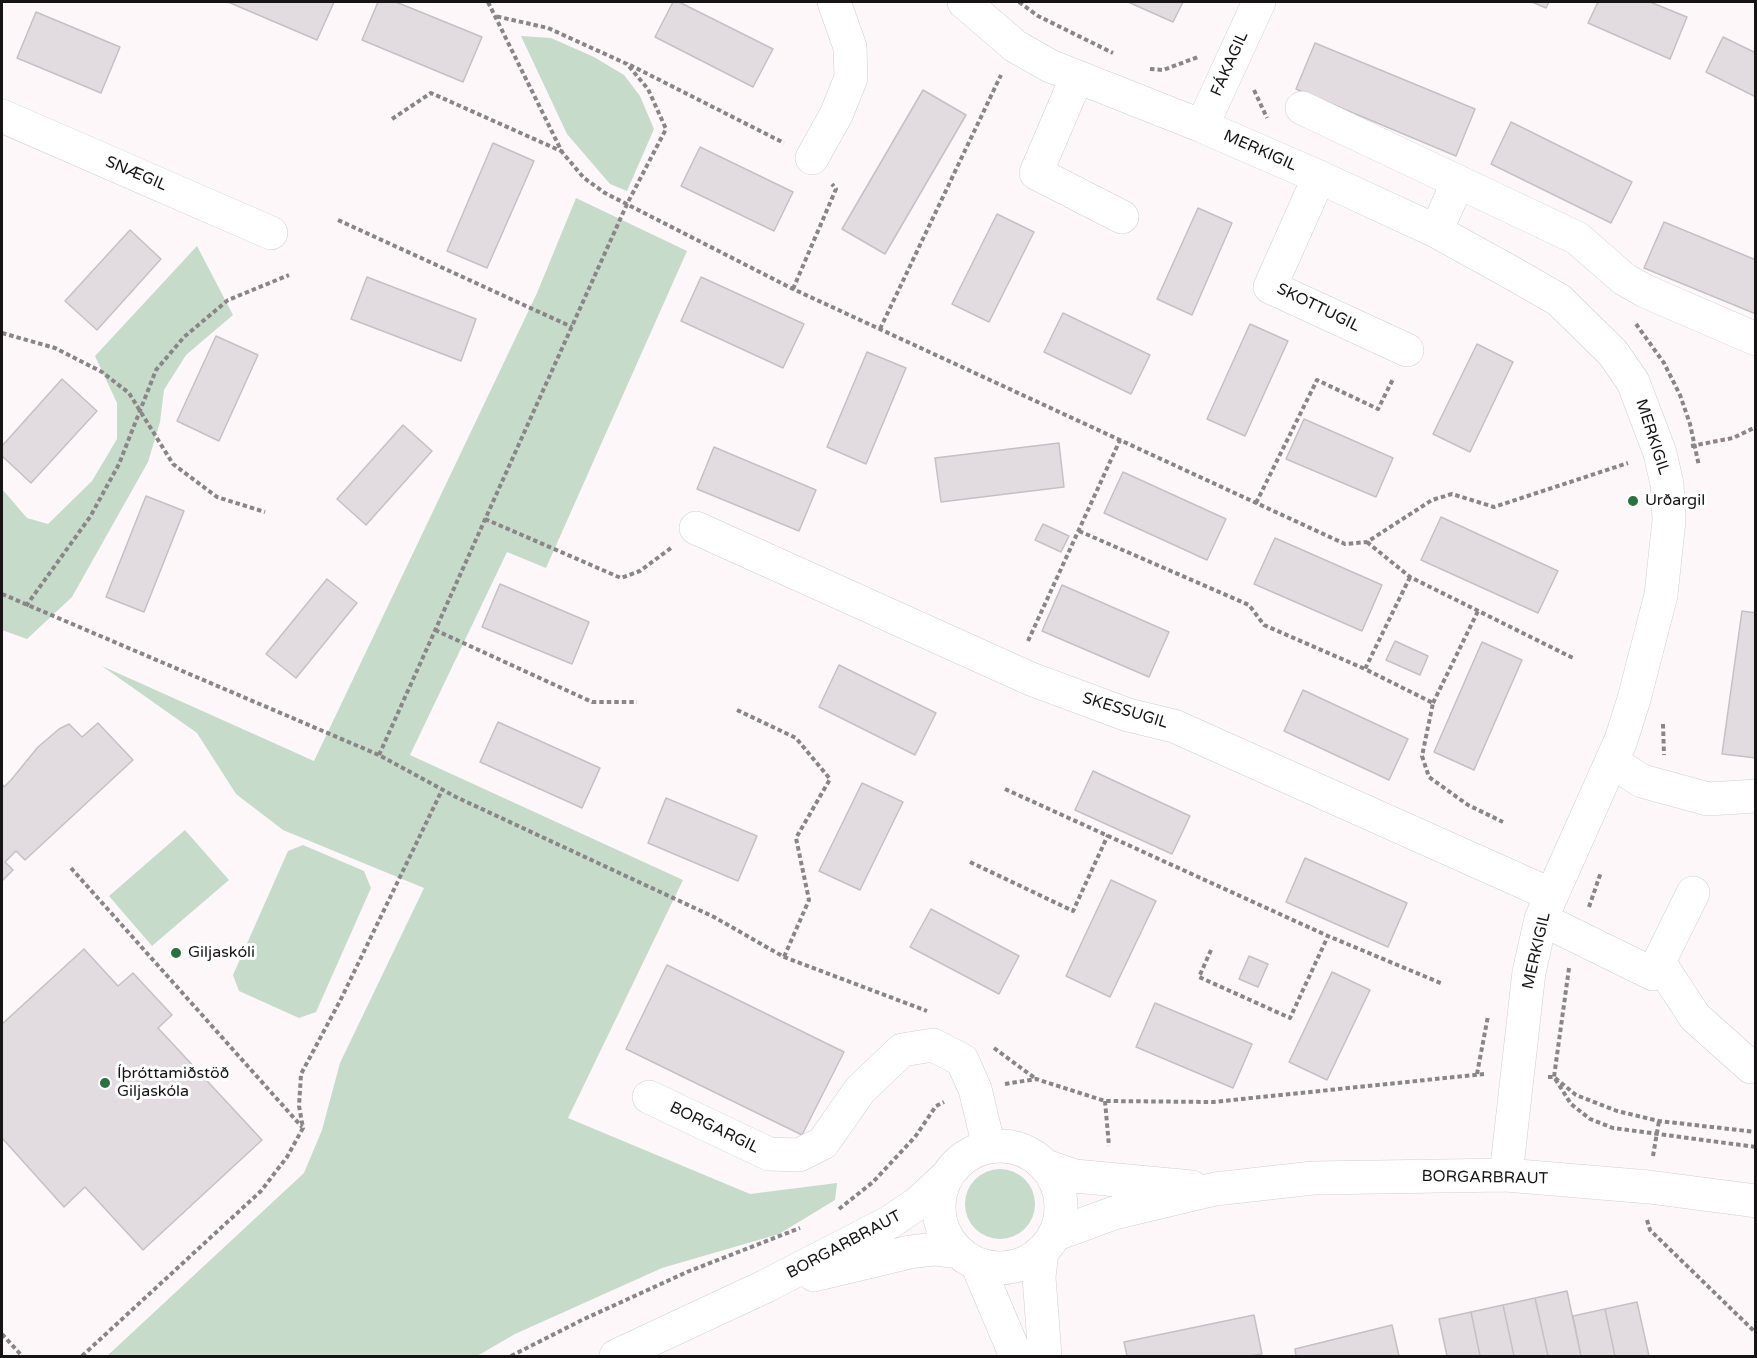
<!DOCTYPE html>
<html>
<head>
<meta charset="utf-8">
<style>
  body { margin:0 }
  #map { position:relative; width:1757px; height:1358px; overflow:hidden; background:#fdf7fa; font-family:"Varela Round",sans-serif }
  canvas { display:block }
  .frame { position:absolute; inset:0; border:3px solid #161415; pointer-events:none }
</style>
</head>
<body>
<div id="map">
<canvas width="1757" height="1358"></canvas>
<div class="frame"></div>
</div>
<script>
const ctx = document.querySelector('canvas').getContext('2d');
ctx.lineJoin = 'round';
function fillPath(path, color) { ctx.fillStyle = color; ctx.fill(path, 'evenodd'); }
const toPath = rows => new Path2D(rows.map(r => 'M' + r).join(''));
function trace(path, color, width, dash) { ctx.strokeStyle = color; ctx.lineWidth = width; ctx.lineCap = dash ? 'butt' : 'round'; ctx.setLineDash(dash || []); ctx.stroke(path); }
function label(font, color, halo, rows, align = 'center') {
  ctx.font = font + ' "Varela Round",sans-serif'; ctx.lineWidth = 6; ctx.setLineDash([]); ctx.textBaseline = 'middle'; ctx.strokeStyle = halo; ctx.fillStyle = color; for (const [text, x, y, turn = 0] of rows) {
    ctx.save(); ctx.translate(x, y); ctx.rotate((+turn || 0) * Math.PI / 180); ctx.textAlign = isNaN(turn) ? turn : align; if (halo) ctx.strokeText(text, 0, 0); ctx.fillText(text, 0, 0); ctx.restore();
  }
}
const green = toPath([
  [521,36,551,38,594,57,624,75,640,96,654,129,627,191,610,184,567,134],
  [576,198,687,251,546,568,507,552,410,755,683,880,568,1118,750,1194,837,1183,835,1200,779,1234,662,1268,515,1334,477,1356,107,1356,304,1173,322,1130,340,1063,424,888,283,830,236,794,197,733,102,666,314,761,537,293],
  [197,246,233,315,186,355,164,390,160,422,148,462,72,597,27,639,2,630,2,489,27,518,48,524,92,481,117,439,117,403,95,356],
  [185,830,229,880,152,946,109,896],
  [303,845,364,871,371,888,316,1012,299,1018,239,991,233,975,288,851],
  '965 1204a35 35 0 1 1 70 0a35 35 0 1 1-70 0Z'
]);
const building = toPath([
  [228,2,334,2,317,40,228,2],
  [378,2,396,2,482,37,463,82,362,40,378,2],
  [673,2,679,2,773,49,753,87,655,37,673,2],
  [1128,2,1183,2,1173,22,1128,2],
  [1532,2,1549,2,1546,8,1532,2],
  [1598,2,1650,2,1687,17,1670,59,1588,23,1598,2],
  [36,12,120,47,101,93,17,58,36,12],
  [1723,37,1756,53,1756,97,1706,72,1723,37],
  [1315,43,1475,109,1456,156,1296,89,1315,43],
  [923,90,966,115,885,254,842,229,923,90],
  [1511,122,1632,182,1611,223,1491,164,1511,122],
  [493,143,534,161,487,268,447,251,493,143],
  [700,147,793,192,774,231,681,186,700,147],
  [1198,208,1232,223,1192,315,1157,299,1198,208],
  [997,214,1034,232,989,322,952,304,997,214],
  [1664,222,1756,260,1756,314,1644,268,1664,222],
  [130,230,161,259,97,330,65,301,130,230],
  [367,277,476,319,461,361,351,319,367,277],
  [701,277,804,324,783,368,681,321,701,277],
  [1063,313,1150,355,1131,394,1044,352,1063,313],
  [1250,324,1288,341,1245,436,1207,419,1250,324],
  [216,336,258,355,219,441,177,421,216,336],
  [1477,344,1513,362,1470,452,1433,434,1477,344],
  [867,352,906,368,866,464,827,447,867,352],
  [62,379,97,411,31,483,2,456,2,446,62,379],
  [1304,419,1393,458,1376,497,1286,459,1304,419],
  [403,425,432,451,366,525,337,499,403,425],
  [1059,443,1064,487,941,502,935,458,1059,443],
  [714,447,816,490,799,531,697,489,714,447],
  [1123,472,1226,519,1207,560,1104,513,1123,472],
  [146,496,184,511,144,612,106,597,146,496],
  [1441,517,1558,571,1538,613,1421,560,1441,517],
  [1043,524,1069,536,1061,552,1035,540,1043,524],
  [1275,538,1382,585,1362,631,1254,584,1275,538],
  [327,579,357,603,296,678,266,654,327,579],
  [500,584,589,622,572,664,482,627,500,584],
  [1062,585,1169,632,1149,677,1042,631,1062,585],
  [1742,611,1756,613,1756,758,1722,754,1742,611],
  [1395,641,1428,656,1420,675,1386,660,1395,641],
  [1482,642,1522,660,1474,770,1434,752,1482,642],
  [839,665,936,713,915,755,819,707,839,665],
  [1303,690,1408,739,1389,780,1284,731,1303,690],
  [498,722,600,768,582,808,480,762,498,722],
  [98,723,133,760,25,860,16,851,5,862,13,870,2,881,2,784,4,787,11,780,38,747,59,729,69,724,82,737,98,723],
  [1093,771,1190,816,1172,854,1075,810,1093,771],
  [862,783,903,802,860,890,819,871,862,783],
  [666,798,757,836,738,881,648,843,666,798],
  [1305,858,1407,903,1388,947,1286,902,1305,858],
  [1111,880,1156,901,1110,997,1066,976,1111,880],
  [931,909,1019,956,999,994,910,947,931,909],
  [84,949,118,986,133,973,172,1015,158,1028,262,1140,143,1250,85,1187,64,1207,2,1138,2,1024,84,949],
  [1249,956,1268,964,1258,987,1239,979,1249,956],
  [667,965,844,1052,802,1135,626,1049,667,965],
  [1332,972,1370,990,1327,1080,1289,1062,1332,972],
  [1155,1003,1252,1044,1233,1088,1136,1047,1155,1003],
  [1567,1291,1581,1356,1548,1356,1535,1298,1567,1291],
  [1535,1298,1548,1356,1514,1356,1503,1305,1535,1298],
  [1637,1302,1649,1356,1615,1356,1605,1309,1637,1302],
  [1503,1305,1514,1356,1480,1356,1471,1312,1503,1305],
  [1605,1309,1615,1356,1581,1356,1573,1316,1605,1309],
  [1471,1312,1480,1356,1447,1356,1439,1319,1471,1312],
  [1254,1315,1262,1354,1249,1356,1127,1356,1124,1342,1254,1315],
  [1392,1325,1399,1356,1296,1356,1295,1349,1392,1325]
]);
const path = toPath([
  [488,2,562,152,584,178,605,193,793,289,1345,544,1367,542,1432,500,1452,494,1494,507,1628,463],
  [1019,2,1038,16,1113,53],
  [630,65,784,143],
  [1150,69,1163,70,1198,57],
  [1254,90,1267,118],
  [392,119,431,93,561,151],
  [338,220,572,327],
  [793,289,836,189,832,184],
  [1636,324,1664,363,1680,395,1690,424,1699,466],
  [880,329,1001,75],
  [2,333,55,348,102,372,129,393,173,464,217,497,265,512],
  [1691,446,1733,438,1756,427],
  [1256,503,1317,380,1378,409,1393,379],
  [485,519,621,578,640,571,671,548],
  [1079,531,1249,605,1264,625,1365,669],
  [1367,542,1410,577,1575,659],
  [1410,577,1365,669,1433,703,1422,756,1429,777,1468,805,1503,822],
  [2,594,379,755,456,797,714,917,784,957,927,1011],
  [26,606,90,517,119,464,156,370,184,337,228,300,289,275],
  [435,630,592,702,637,702],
  [1028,641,1120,440],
  [1433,703,1478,611],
  [737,710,796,738,830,779,796,838,809,900,784,957],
  [1663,724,1664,755],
  [379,755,627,204,666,129,648,89,627,64,548,28,495,16],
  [1005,789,1328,936,1443,984],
  [970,862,1073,911,1108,835],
  [71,868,302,1127],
  [1589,907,1601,872],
  [1211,950,1199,977,1290,1018,1328,936],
  [1569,968,1554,1077,1571,1104,1590,1119,1613,1128,1756,1147],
  [994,1048,1036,1079],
  [1477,1074,1488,1016],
  [1548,1077,1554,1077,1576,1095,1617,1111,1659,1121,1756,1132],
  [1005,1084,1036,1079,1105,1101,1213,1102,1484,1074],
  [1105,1101,1109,1146],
  [1653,1156,1659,1121],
  [839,1209,873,1182,915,1137,936,1106,944,1102],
  [1647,1220,1650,1230,1756,1333],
  [2,1334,22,1356],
  [82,1356,261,1191,287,1157,303,1128,299,1106,301,1074,341,999,442,790],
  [511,1356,582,1320,687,1272,800,1228]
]);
const minor = toPath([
  [964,2,1015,46,1050,66,1202,126,1319,177,1436,231,1512,273,1559,300,1613,353,1633,382,1660,453,1667,484,1669,520,1661,595,1634,699,1621,740,1541,919,1529,972,1506,1175],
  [1077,77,1036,173,1122,217],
  [1302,108,1577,238,1624,279,1645,291,1756,339],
  [2,116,271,233],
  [1202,126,1259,2],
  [812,158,836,115,851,78,850,47,834,2],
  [1319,177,1270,287,1407,350],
  [1436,231,1458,182],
  [696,528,1031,679,1128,715,1174,726,1552,895],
  [1612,762,1642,781,1708,799,1756,796],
  [1541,919,1653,974,1693,893],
  [1659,962,1695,1017,1751,1067,1756,1066],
  [649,1097,769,1154,799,1155,823,1143,860,1090,902,1050,933,1045,962,1060,975,1089,989,1147],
  '939 1207a61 61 0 1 1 122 0a61 61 0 1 1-122 0Z',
  [1046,1166,1075,1176,1192,1187],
  [1054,1235,1114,1213,1215,1189,1313,1178,1506,1175,1649,1187,1756,1201],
  [1042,1251,1039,1277,1045,1356],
  [977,1264,1016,1356],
  [814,1275,910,1252,934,1249,958,1252],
  [616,1356,766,1286,890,1222,918,1203,947,1176]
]);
const markers = [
  [1633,501,6,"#29723f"],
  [176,953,6,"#29723f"],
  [105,1083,6,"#29723f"]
];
const streetNames = [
  ["FÁKAGIL",1230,64,-66],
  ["MERKIGIL",1260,151,24],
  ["SNÆGIL",136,174,23],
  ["SKOTTUGIL",1318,308,26],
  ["MERKIGIL",1652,437,72],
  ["SKESSUGIL",1125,711,17],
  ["MERKIGIL",1537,951,-77],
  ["BORGARGIL",714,1128,26],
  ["BORGARBRAUT",1485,1178,1],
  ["BORGARBRAUT",844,1245,-28]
];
const poiNames = [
  ["Urðargil",1645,501],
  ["Giljaskóli",188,953],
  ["Íþróttamiðstöð",117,1074],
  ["Giljaskóla",117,1092]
];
fillPath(green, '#c6dbca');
fillPath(building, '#e2dce0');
trace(building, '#c5c0c3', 1.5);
trace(minor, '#d3ced1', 34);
trace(path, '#8a8688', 4, [4.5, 3]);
trace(minor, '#fff', 33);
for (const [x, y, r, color] of markers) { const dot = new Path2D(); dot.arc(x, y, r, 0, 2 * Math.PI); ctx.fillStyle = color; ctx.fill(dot); trace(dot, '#fff', 2); }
label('16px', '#161415', '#fff', streetNames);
label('16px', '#161415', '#fff', poiNames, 'left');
</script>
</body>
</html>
